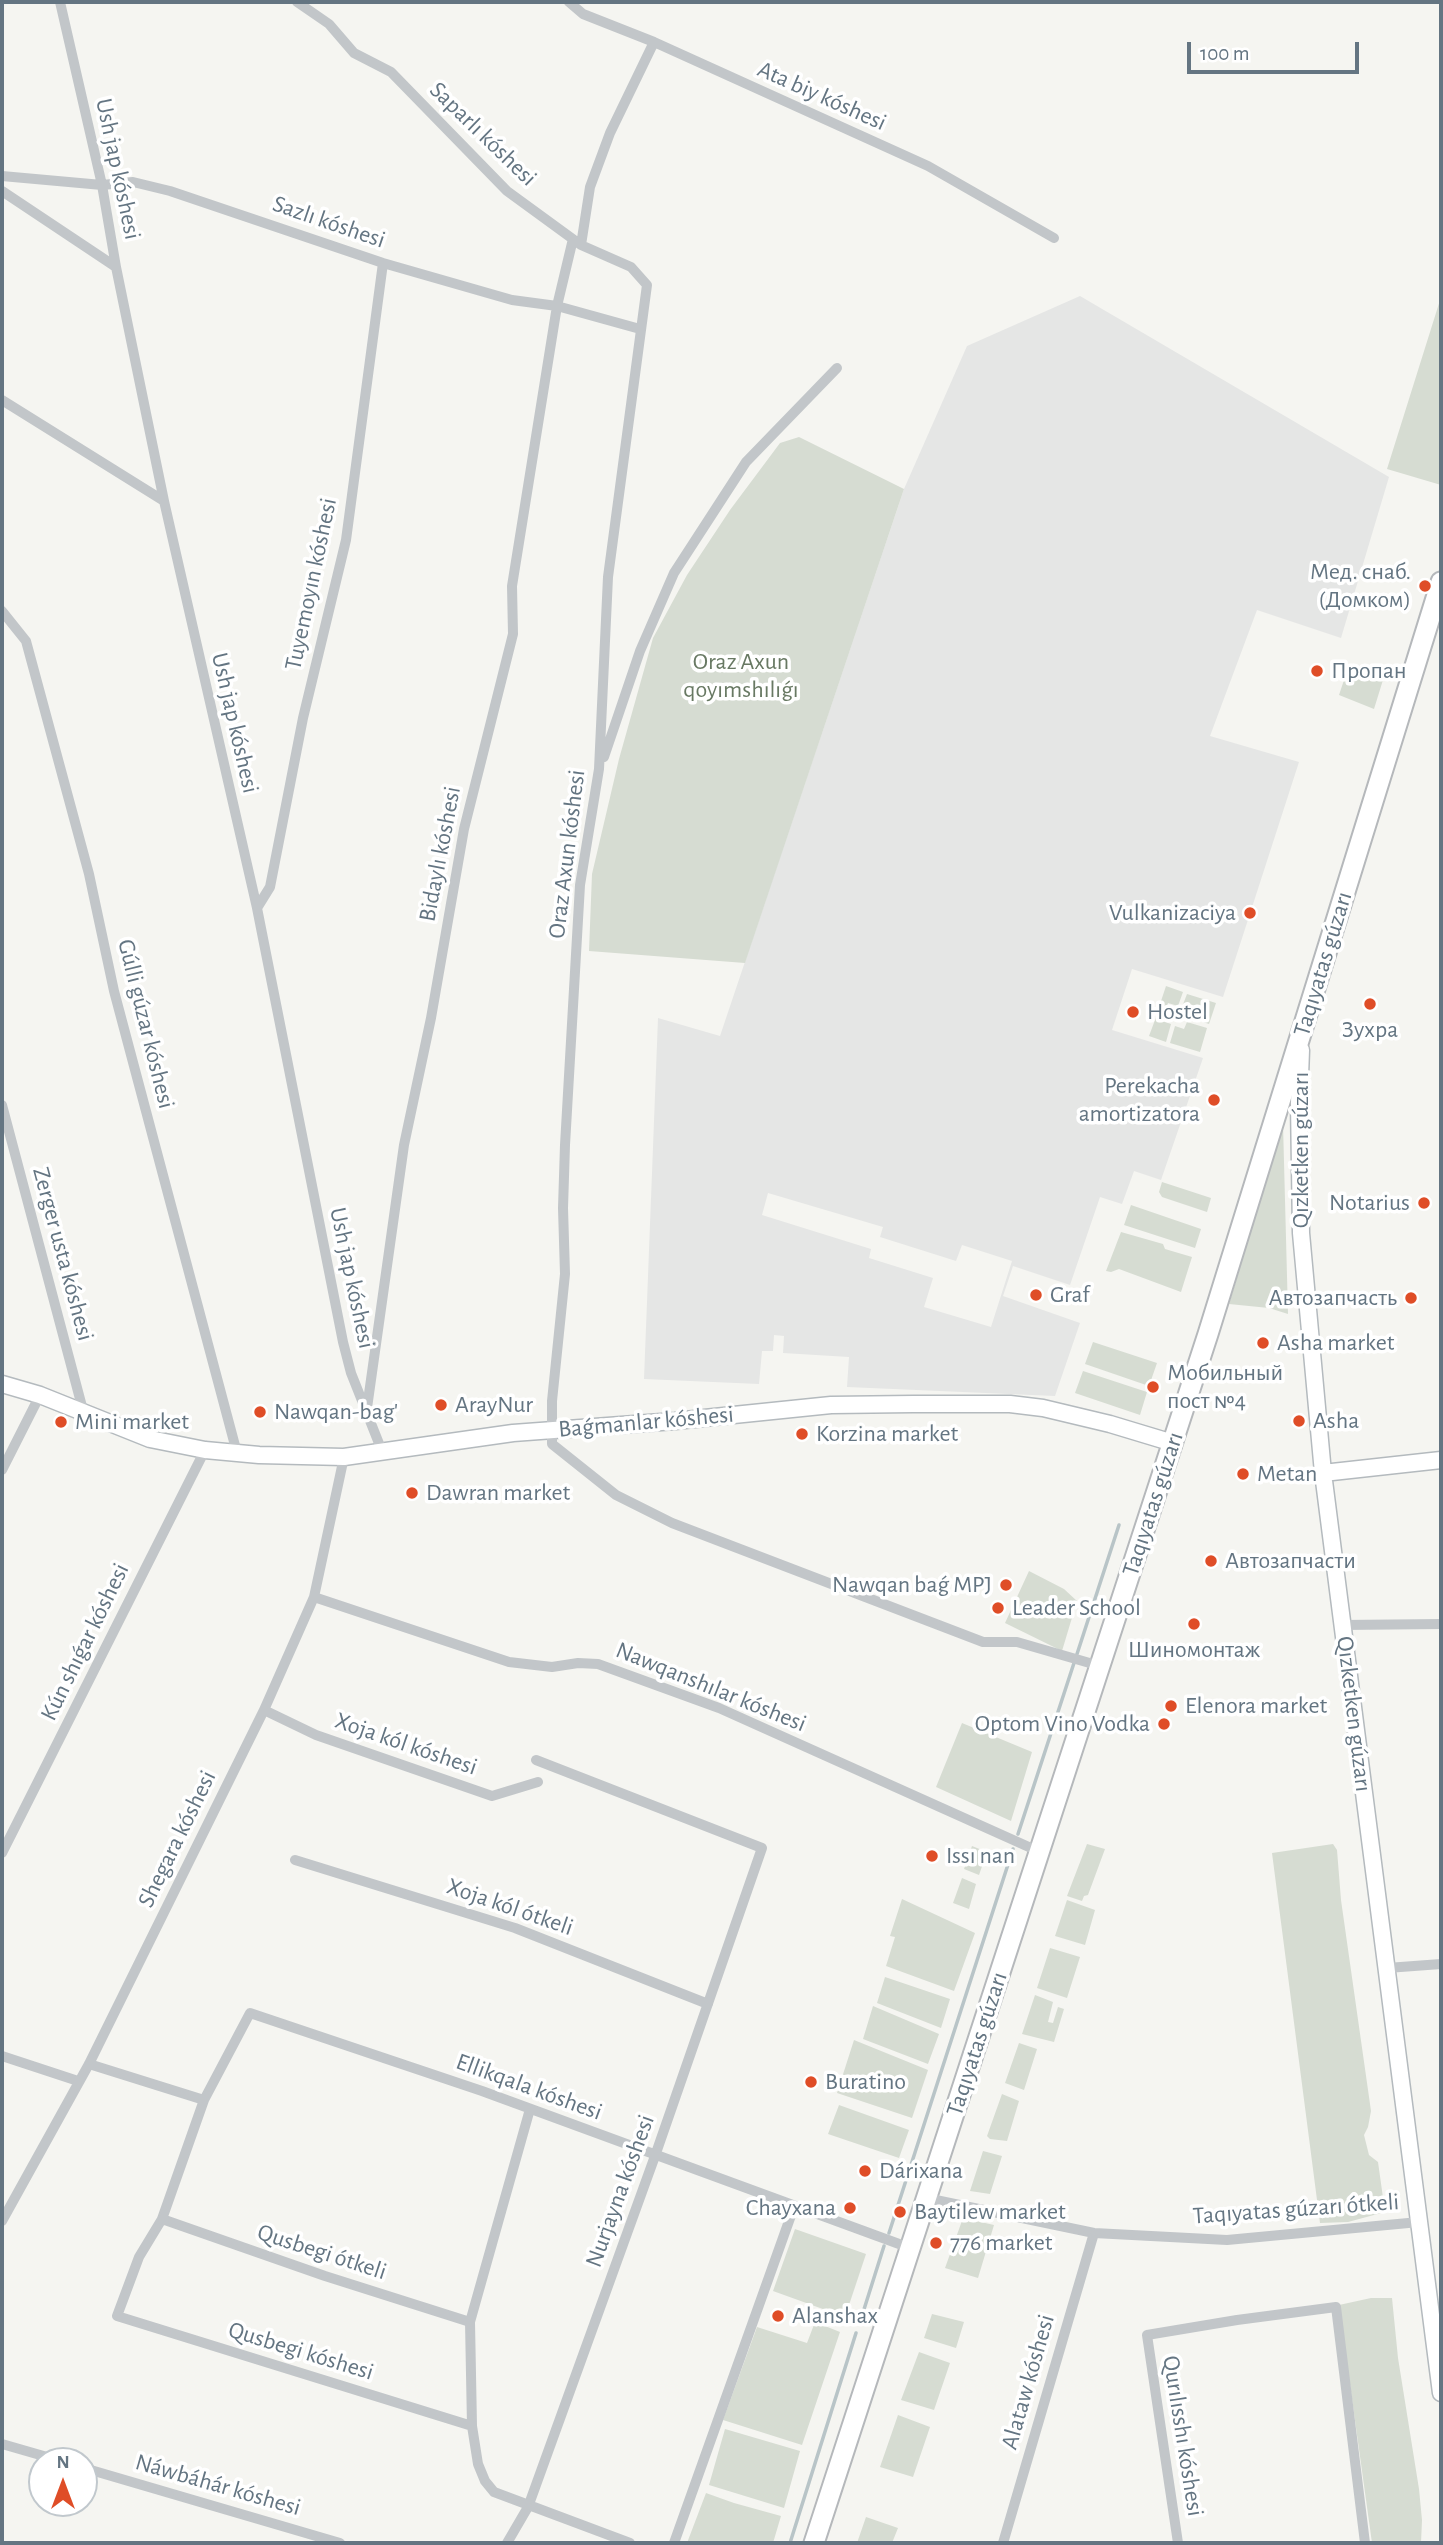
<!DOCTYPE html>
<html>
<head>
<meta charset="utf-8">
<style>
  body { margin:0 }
  #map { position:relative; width:1443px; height:2545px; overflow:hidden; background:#f5f5f1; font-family:"Alegreya Sans",sans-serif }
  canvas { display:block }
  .frame { position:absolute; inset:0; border:4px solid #647582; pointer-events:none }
  .north { position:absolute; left:28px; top:2447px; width:70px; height:70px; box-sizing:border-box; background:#fff; border:2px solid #c1c8cd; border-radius:50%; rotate:0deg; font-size:19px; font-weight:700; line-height:28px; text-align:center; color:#647582 }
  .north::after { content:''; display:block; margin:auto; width:24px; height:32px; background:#df4d27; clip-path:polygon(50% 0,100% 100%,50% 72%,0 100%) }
  .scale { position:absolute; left:1187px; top:42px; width:172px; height:32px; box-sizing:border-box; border:4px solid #647582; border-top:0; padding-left:9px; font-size:21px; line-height:24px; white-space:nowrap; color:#647582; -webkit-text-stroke:5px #fff; paint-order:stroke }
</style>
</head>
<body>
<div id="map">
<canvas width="1443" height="2545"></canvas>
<div class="frame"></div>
<div class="north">N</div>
<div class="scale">100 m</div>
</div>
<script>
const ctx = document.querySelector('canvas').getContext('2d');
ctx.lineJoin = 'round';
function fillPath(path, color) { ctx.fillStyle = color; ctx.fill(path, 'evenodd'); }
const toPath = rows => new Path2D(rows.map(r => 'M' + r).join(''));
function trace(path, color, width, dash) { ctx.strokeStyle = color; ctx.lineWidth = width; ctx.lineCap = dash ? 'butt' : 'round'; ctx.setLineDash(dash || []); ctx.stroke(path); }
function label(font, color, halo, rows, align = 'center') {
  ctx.font = font + ' "Alegreya Sans",sans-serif'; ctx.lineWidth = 7; ctx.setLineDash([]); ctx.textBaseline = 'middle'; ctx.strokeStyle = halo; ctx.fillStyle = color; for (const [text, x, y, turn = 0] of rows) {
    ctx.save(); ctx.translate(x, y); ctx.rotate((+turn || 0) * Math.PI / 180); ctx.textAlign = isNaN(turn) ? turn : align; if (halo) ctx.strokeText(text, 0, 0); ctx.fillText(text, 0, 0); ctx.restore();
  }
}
const built = toPath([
  [1080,296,1389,477,1341,638,1257,610,1210,736,1299,762,1223,997,1132,969,1112,1030,1203,1058,1161,1180,1134,1171,1122,1204,1100,1197,1070,1285,1013,1266,1003,1296,1080,1323,1055,1396,847,1387,849,1357,783,1353,784,1336,774,1335,773,1351,762,1351,759,1384,644,1379,658,1018,720,1036,904,489,967,346],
  [768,1193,883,1227,880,1237,956,1261,962,1245,1012,1261,991,1327,924,1307,933,1278,869,1258,871,1249,762,1215]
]);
const green = toPath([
  [1441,297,1441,485,1387,469],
  [799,437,904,489,745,963,589,951,592,874,619,759,653,638,687,575,730,510,780,443],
  [1349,665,1387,667,1374,709,1339,695],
  [1166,986,1183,992,1178,1006,1168,1003,1166,1009,1159,1007],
  [1187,994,1216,1003,1209,1024,1188,1017,1190,1010,1182,1007],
  [1158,1012,1165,1014,1162,1021,1171,1024,1166,1042,1149,1036],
  [1187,1022,1207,1028,1200,1052,1170,1043,1175,1026,1184,1029],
  [1283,1124,1288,1314,1269,1308,1229,1304],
  [1162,1182,1211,1198,1207,1212,1162,1197,1159,1192],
  [1131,1205,1201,1229,1195,1248,1124,1225],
  [1121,1232,1163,1244,1165,1249,1192,1257,1181,1292,1119,1269,1111,1272,1106,1271],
  [1093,1342,1157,1363,1149,1386,1085,1364],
  [1083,1371,1147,1392,1140,1415,1075,1393],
  [1029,1571,1064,1589,1077,1601,1062,1651,1005,1623],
  [962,1723,1032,1752,1011,1821,936,1787],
  [1087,1844,1105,1849,1088,1895,1084,1896,1082,1901,1067,1896],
  [1333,1844,1337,1850,1341,1900,1371,2111,1368,2127,1364,2135,1369,2155,1378,2162,1385,2212,1348,2222,1320,2223,1272,1853],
  [972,1846,987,1852,979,1875,964,1869],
  [962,1878,976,1884,969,1909,953,1903],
  [902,1899,975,1933,954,1991,886,1966,895,1937,890,1936],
  [1067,1900,1095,1910,1085,1945,1055,1936],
  [1050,1948,1080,1957,1067,1998,1037,1988],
  [885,1977,950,1999,941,2028,877,2003],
  [1035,1995,1053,2002,1048,2022,1053,2023,1058,2007,1064,2009,1054,2042,1022,2034],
  [873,2006,939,2034,928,2064,863,2039],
  [854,2040,928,2070,912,2118,837,2093],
  [1019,2043,1037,2049,1024,2090,1005,2083],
  [1002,2094,1019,2101,1007,2141,990,2139,987,2136],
  [839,2105,909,2130,899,2158,828,2134],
  [983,2151,1002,2156,990,2194,970,2191],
  [963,2218,994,2225,978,2278,945,2268],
  [795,2229,866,2254,845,2317,773,2291],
  [1371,2298,1392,2298,1398,2358,1419,2489,1422,2520,1421,2543,1372,2543,1339,2305],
  [932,2314,964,2322,956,2348,924,2338],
  [815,2322,840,2332,802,2445,723,2420,757,2327,807,2343],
  [919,2352,950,2363,934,2410,901,2400],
  [898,2415,930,2427,913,2477,880,2467],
  [725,2429,800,2451,784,2508,709,2485],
  [706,2493,734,2503,781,2516,773,2543,687,2543],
  [866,2517,898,2528,892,2543,857,2543]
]);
const stream = toPath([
  [1077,1654,1119,1525],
  [1018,1834,1074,1663],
  [889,2233,1013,1849],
  [860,2322,884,2246],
  [790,2543,856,2333]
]);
const street = toPath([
  [60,2,102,185,116,267,164,501,257,908,343,1342,351,1373,382,1451],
  [297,2,329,24,354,53,391,72,507,191,581,245,631,267,647,285,608,577,599,769,580,885,565,1145,563,1208,565,1274,552,1401,552,1444,616,1495,672,1523,983,1642,1017,1642,1100,1666],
  [569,2,583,14,654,42,928,166,1054,238],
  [2,176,102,185,133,182,170,191,383,263,512,300,557,306,640,329],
  [2,191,116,267],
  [581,245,590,187,610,133,654,42],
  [2,400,164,501],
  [2,611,26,641,89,874,114,991,237,1453],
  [604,757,640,651,674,573,746,462,837,368],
  [257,908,270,887,303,718,346,540,383,263],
  [2,1105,84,1414],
  [367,1408,404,1145,431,1018,464,829,513,634,512,586,557,306,573,239],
  [2,1470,40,1395],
  [314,1597,509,1662,552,1667,578,1663,598,1664,719,1708,1040,1852],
  [1342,1625,1441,1624],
  [264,1710,316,1735,492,1796,538,1782],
  [2,1853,205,1450],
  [295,1860,515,1928,708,2004],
  [1387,1968,1441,1964],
  [2,2056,78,2081],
  [89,2064,204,2100],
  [530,2109,470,2322,472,2426,478,2464,485,2481,494,2492,630,2543],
  [926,2198,1094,2233,1227,2240,1419,2222],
  [162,2219,325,2276,470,2322],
  [2,2221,89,2064,264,1710,314,1597,344,1457],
  [472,2426,117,2316,139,2257,162,2219,204,2100,250,2013,482,2091,910,2248],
  [2,2444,61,2461],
  [84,2468,340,2543],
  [507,2543,528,2507,655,2156,762,1848,536,1760],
  [674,2543,794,2207],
  [1003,2543,1094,2233],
  [1178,2543,1147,2335,1237,2320,1336,2307,1365,2543]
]);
const secondary = toPath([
  [1301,1050,1299,1103,1301,1233,1323,1473,1441,2393],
  [2,1384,40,1395,150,1439,205,1450,259,1455,344,1457,513,1433,675,1421,831,1405,913,1404,1010,1404,1043,1408,1110,1424,1173,1443],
  [1323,1473,1441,1460]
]);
const highway = toPath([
  [814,2543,1208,1334,1441,582]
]);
const markers = [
  [1425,586,7,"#df4d27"],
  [1317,671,7,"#df4d27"],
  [1250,913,7,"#df4d27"],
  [1370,1004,7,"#df4d27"],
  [1133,1012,7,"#df4d27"],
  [1214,1100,7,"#df4d27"],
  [1424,1203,7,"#df4d27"],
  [1036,1295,7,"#df4d27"],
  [1411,1298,7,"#df4d27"],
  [1263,1343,7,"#df4d27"],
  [1153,1387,7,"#df4d27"],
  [441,1405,7,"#df4d27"],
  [260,1412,7,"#df4d27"],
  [1299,1421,7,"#df4d27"],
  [61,1422,7,"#df4d27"],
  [802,1434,7,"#df4d27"],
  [1243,1474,7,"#df4d27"],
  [412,1493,7,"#df4d27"],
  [1211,1561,7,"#df4d27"],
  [1006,1585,7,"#df4d27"],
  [998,1608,7,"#df4d27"],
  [1194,1624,7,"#df4d27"],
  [1171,1706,7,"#df4d27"],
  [1164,1724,7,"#df4d27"],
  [932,1856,7,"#df4d27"],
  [811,2082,7,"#df4d27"],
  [865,2171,7,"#df4d27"],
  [850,2208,7,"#df4d27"],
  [900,2212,7,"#df4d27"],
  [936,2243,7,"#df4d27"],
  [778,2316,7,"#df4d27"]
];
const streetNames = [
  ["Ata biy kóshesi",822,96,24],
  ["Saparlı kóshesi",483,134,44],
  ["Ush jap kóshesi",118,169,78],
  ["Sazlı kóshesi",329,222,19],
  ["Tuyemoyın kóshesi",311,584,-78],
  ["Ush jap kóshesi",235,723,77],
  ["Bidaylı kóshesi",440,854,-79],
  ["Oraz Axun kóshesi",567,854,-83],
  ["Taqıyatas gúzarı",1323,964,-73],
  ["Gúlli gúzar kóshesi",146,1024,76],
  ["Qızketken gúzarı",1301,1150,-90],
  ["Zerger usta kóshesi",63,1254,75],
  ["Ush jap kóshesi",352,1278,78],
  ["Baǵmanlar kóshesi",646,1422,-5],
  ["Taqıyatas gúzarı",1153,1504,-72],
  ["Kún shıǵar kóshesi",85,1642,-64],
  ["Nawqanshılar kóshesi",711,1687,22],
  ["Qızketken gúzarı",1354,1714,83],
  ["Xoja kól kóshesi",406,1744,19],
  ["Shegara kóshesi",177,1839,-64],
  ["Xoja kól ótkeli",510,1907,19],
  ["Taqıyatas gúzarı",977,2044,-72],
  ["Ellikqala kóshesi",529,2087,20],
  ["Nurjayna kóshesi",620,2191,-70],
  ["Taqıyatas gúzarı ótkeli",1296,2209,-4],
  ["Qusbegi ótkeli",322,2252,18],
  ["Qusbegi kóshesi",301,2351,17],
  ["Alataw kóshesi",1028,2382,-74],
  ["Qurılısshı kóshesi",1183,2436,81],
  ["Náwbáhár kóshesi",218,2485,16]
];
const poiNames = [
  ["Мед. снаб.",1411,572,"right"],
  ["(Домком)",1411,600,"right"],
  ["Пропан",1331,671],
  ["Vulkanizaciya",1236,913,"right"],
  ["Hostel",1147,1012],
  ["Зухра",1370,1030,"center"],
  ["Perekacha",1200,1086,"right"],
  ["amortizatora",1200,1114,"right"],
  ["Notarius",1410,1203,"right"],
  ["Graf",1050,1295],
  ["Автозапчасть",1397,1298,"right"],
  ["Asha market",1277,1343],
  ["Мобильный",1167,1373],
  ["пост №4",1167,1401],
  ["ArayNur",455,1405],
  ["Nawqan-bag'",274,1412],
  ["Asha",1313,1421],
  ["Mini market",75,1422],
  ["Korzina market",816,1434],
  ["Metan",1257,1474],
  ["Dawran market",426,1493],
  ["Автозапчасти",1225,1561],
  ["Nawqan baǵ MPJ",992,1585,"right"],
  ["Leader School",1012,1608],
  ["Шиномонтаж",1194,1650,"center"],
  ["Elenora market",1185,1706],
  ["Optom Vino Vodka",1150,1724,"right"],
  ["Issı nan",946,1856],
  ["Buratino",825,2082],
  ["Dárixana",879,2171],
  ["Chayxana",836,2208,"right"],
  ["Baytilew market",914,2212],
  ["776 market",950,2243],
  ["Alanshax",792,2316]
];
const parkNames = [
  ["Oraz Axun",741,662],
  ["qoyımshılıǵı",741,690]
];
fillPath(built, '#e5e6e5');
fillPath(green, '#d6dcd2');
trace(stream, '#b8c4c7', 3.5);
trace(secondary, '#b4babe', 19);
trace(highway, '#b5b8bb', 23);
trace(street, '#c2c6c9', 10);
trace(secondary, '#fff', 16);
trace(highway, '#fff', 19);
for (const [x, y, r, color] of markers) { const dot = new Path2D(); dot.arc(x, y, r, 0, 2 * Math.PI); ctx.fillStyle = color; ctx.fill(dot); trace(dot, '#fff', 2.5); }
label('24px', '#647582', '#fff', streetNames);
label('24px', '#647582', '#fff', poiNames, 'left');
label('24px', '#687963', '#fff', parkNames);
</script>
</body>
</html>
